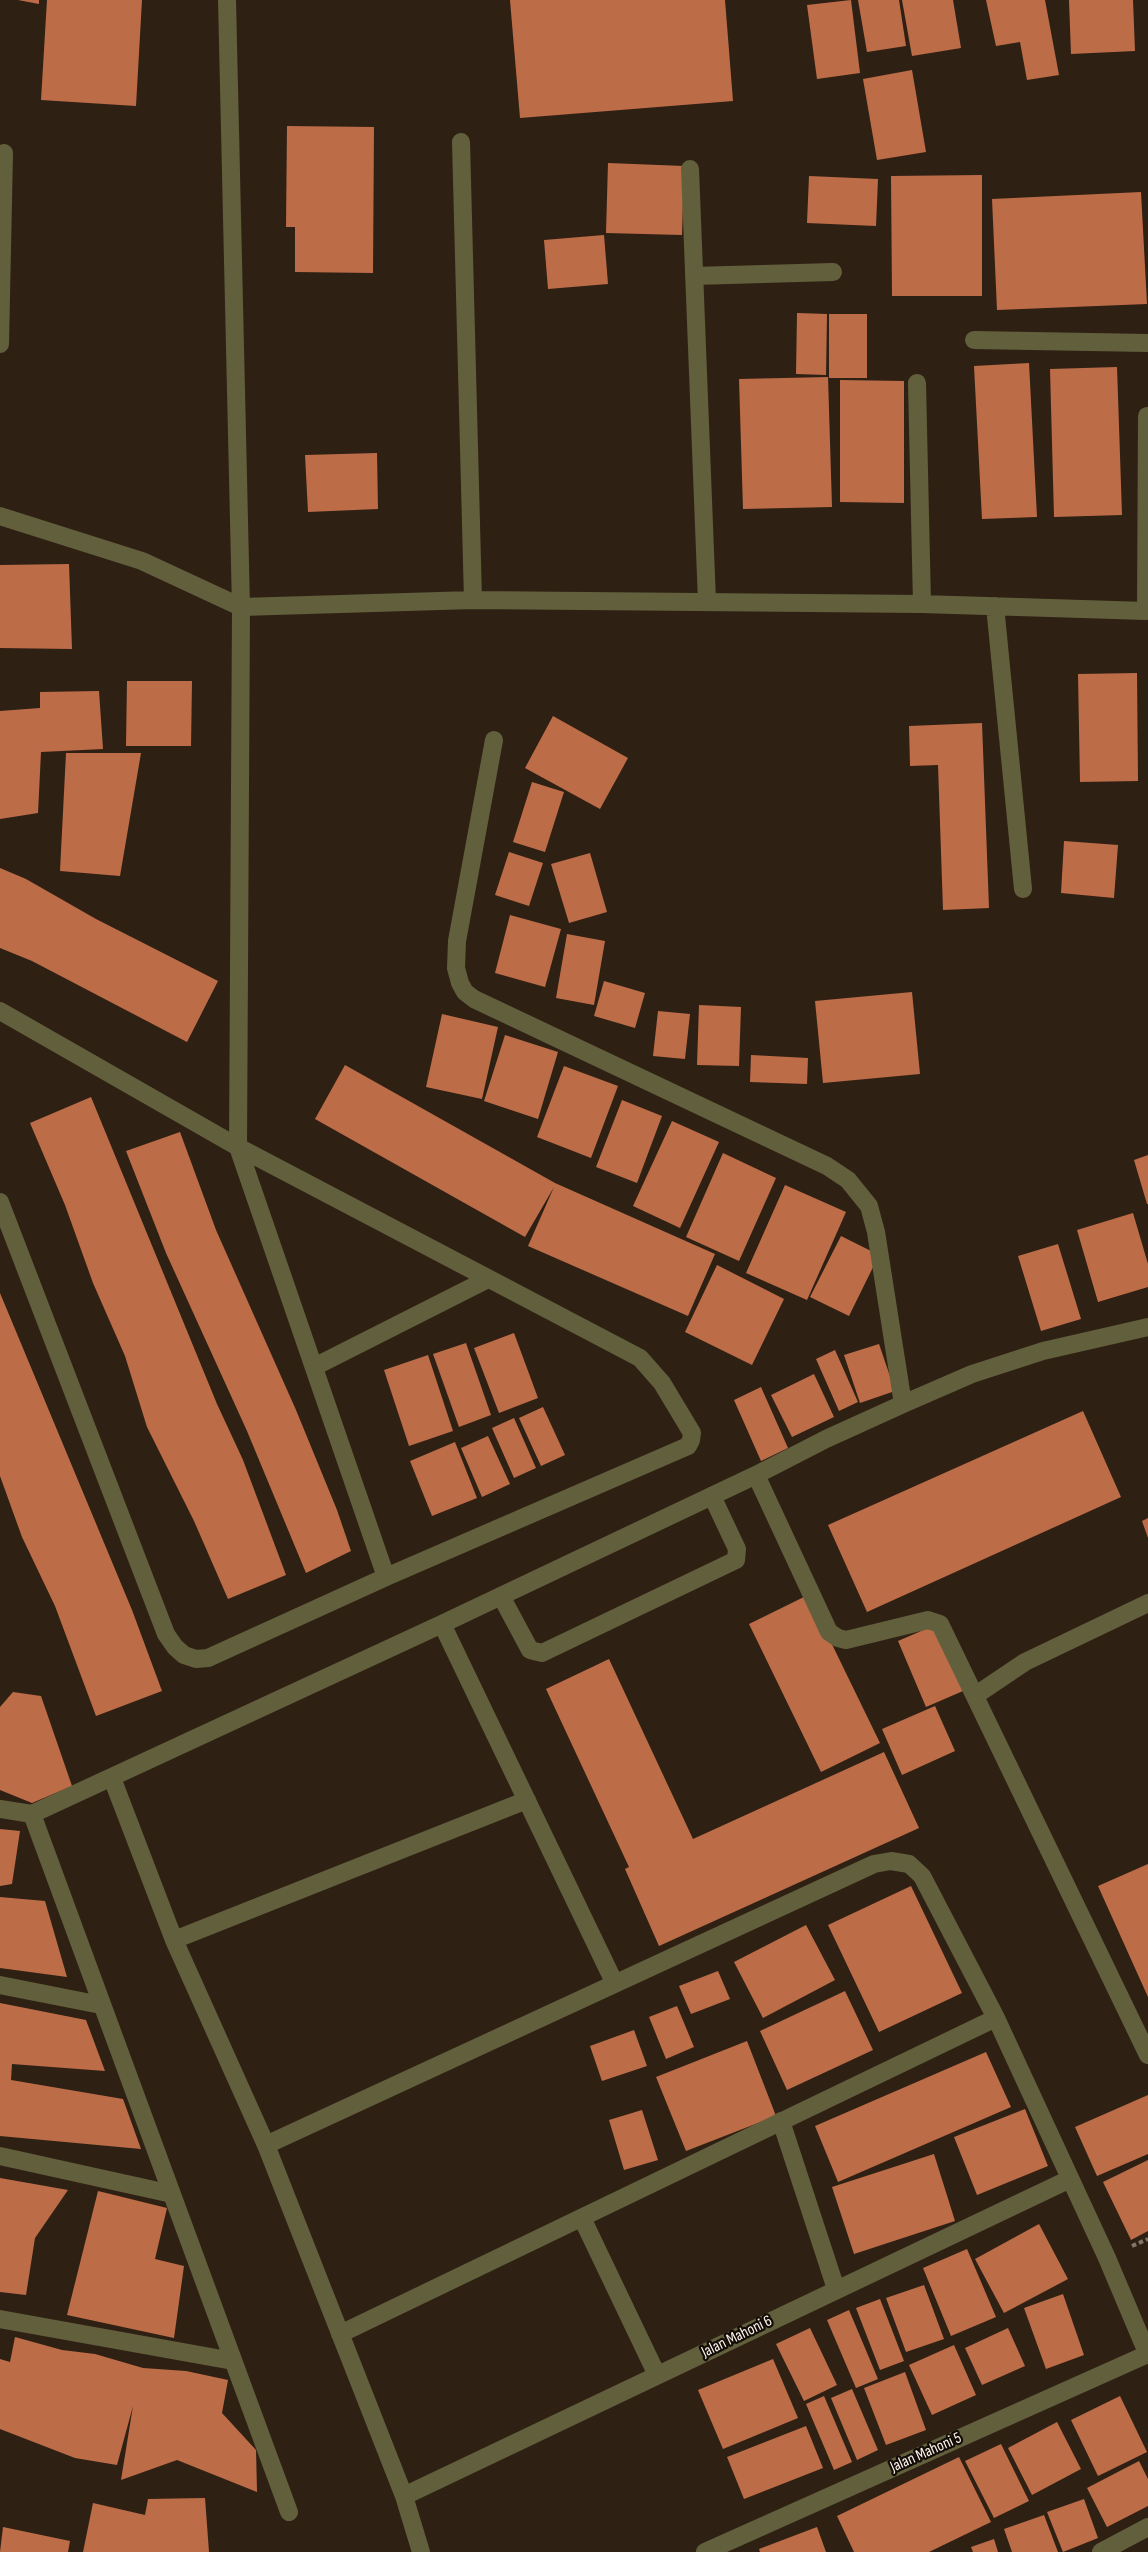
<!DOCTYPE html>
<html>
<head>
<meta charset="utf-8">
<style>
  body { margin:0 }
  canvas { display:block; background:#2f2014 }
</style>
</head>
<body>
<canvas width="1148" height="2552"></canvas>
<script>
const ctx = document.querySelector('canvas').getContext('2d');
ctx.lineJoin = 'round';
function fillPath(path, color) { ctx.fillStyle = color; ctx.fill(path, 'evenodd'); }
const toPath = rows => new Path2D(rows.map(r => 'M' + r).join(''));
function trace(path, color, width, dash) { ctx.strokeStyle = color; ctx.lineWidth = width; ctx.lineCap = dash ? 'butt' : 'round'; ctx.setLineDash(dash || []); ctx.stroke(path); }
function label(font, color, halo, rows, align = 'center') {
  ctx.font = font + ' "Sofia Sans Condensed",sans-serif'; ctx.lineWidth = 4.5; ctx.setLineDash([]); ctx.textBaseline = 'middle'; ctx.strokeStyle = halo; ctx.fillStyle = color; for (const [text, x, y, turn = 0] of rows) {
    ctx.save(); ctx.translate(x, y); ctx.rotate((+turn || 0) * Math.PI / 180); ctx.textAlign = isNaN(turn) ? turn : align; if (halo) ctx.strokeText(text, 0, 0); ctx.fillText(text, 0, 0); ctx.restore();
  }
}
const building = toPath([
  [18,0,39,0,39,4],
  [47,0,142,0,136,106,41,100],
  [510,0,725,0,733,101,520,118],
  [851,0,860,73,817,79,807,5],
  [858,0,899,0,906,46,867,52],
  [902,0,953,0,961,48,912,56],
  [986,0,1045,0,1059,75,1027,80,1020,42,996,46],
  [1069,0,1133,0,1135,51,1071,54],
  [912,70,926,152,877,160,863,79],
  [287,126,374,127,373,273,295,272,295,227,286,227],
  [608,163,684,166,682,235,606,233],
  [982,175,982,296,892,296,891,176],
  [809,176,878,179,876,226,807,223],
  [1141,192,1147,304,997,310,992,199],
  [604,235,608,284,548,289,544,240],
  [797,313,827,314,826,375,796,374],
  [829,314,867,314,867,378,829,378],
  [1029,363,1037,517,982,519,974,366],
  [1117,367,1122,515,1054,517,1050,369],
  [828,377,832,507,743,509,739,379],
  [840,380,904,381,904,503,840,502],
  [377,453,378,509,308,512,305,455],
  [69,564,72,649,0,648,0,565],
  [1137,673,1138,781,1080,782,1078,674],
  [127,681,192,681,191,746,126,746],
  [99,691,103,749,41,752,38,813,0,819,0,711,40,708,40,692],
  [553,716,628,758,600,809,525,768],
  [982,723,989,908,943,910,938,765,910,766,909,726],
  [66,753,141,753,120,876,60,871],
  [532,782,564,792,545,852,513,842],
  [1064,841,1118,845,1114,898,1061,893],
  [509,852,543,863,529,906,495,895],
  [590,853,607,912,569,923,551,864],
  [0,868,26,879,96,919,218,981,187,1042,32,961,0,948],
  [510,915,561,929,545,987,495,973],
  [567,934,605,941,594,1005,556,998],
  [604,981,645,993,635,1028,594,1016],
  [912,992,920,1074,823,1083,815,1001],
  [699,1005,741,1007,739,1066,697,1065],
  [658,1011,690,1014,685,1059,653,1056],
  [442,1014,498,1027,482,1099,426,1087],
  [505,1035,558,1052,538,1119,484,1101],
  [751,1055,808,1058,807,1084,750,1082],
  [345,1065,555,1183,715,1254,688,1316,528,1246,554,1187,525,1237,315,1119],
  [564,1066,618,1086,591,1158,537,1137],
  [91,1097,217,1404,243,1460,286,1575,228,1599,194,1521,147,1427,125,1356,93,1283,65,1205,30,1123],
  [622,1100,662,1116,637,1183,596,1167],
  [672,1121,719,1142,680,1228,633,1206],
  [180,1132,216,1230,296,1410,337,1510,351,1551,306,1573,247,1431,166,1253,126,1151],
  [723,1153,776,1178,739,1261,686,1237],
  [1148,1155,1148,1204,1147,1204,1134,1160],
  [785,1185,846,1212,807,1300,746,1273],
  [1133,1213,1148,1264,1148,1287,1098,1302,1077,1230],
  [841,1236,879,1255,849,1316,810,1297],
  [1058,1244,1081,1319,1041,1331,1018,1256],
  [717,1265,784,1299,752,1365,685,1332],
  [0,1293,132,1610,162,1691,96,1716,55,1606,22,1537,0,1476],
  [514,1333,538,1398,499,1413,474,1348],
  [466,1343,491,1415,459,1427,433,1354],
  [879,1344,895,1391,860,1403,844,1355],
  [835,1350,858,1402,839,1411,816,1359],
  [428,1355,453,1431,409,1446,384,1370],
  [814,1374,834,1417,792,1437,771,1395],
  [761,1387,788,1448,761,1461,734,1400],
  [543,1407,565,1455,541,1466,519,1418],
  [1083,1411,1121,1497,867,1612,828,1525],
  [514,1418,536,1468,514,1478,492,1428],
  [488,1436,510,1484,482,1497,461,1448],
  [455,1442,477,1498,432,1516,410,1461],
  [1148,1518,1148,1538,1142,1521],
  [808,1595,880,1743,821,1772,749,1624],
  [935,1625,963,1691,926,1707,898,1641],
  [609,1659,693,1839,884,1752,919,1828,659,1946,625,1869,629,1867,546,1689],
  [13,1692,41,1696,72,1786,32,1803,0,1790,0,1707],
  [935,1706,955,1751,902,1775,882,1729],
  [0,1829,20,1831,12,1884,0,1886],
  [1148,1864,1148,1997,1098,1886],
  [911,1886,962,1993,879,2032,828,1925],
  [0,1897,45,1901,67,1977,0,1968],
  [806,1925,835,1980,763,2018,734,1962],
  [718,1971,730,1999,691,2014,679,1986],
  [845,1991,873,2050,787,2090,760,2031],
  [0,2003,86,2020,105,2071,12,2064,11,2080,123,2099,141,2149,0,2136],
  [677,2006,694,2047,666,2059,649,2017],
  [634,2030,647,2066,602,2081,590,2046],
  [747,2041,776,2116,686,2151,656,2077],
  [986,2052,1011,2107,838,2182,815,2126],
  [1148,2095,1148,2154,1097,2176,1075,2127],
  [1025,2109,1048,2166,977,2195,954,2137],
  [642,2110,658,2160,624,2170,609,2120],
  [934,2154,955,2221,854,2254,832,2187],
  [1148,2160,1148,2231,1131,2240,1103,2182],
  [0,2178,68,2190,35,2238,26,2295,0,2292],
  [98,2191,167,2208,155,2259,184,2266,174,2338,67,2315],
  [1039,2224,1068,2279,1004,2313,975,2259],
  [967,2249,996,2317,951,2336,923,2268],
  [924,2285,944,2339,906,2352,886,2298],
  [1063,2294,1084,2355,1046,2369,1024,2308],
  [880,2299,904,2361,880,2370,856,2308],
  [849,2310,878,2379,856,2388,827,2320],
  [810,2328,837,2385,804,2401,776,2344],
  [1008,2328,1025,2366,982,2385,965,2348],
  [15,2337,62,2350,95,2354,143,2368,186,2371,228,2380,222,2413,256,2450,257,2492,177,2460,121,2480,133,2406,117,2465,75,2458,0,2429,0,2359,10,2362],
  [954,2345,976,2395,932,2415,909,2365],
  [773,2359,798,2418,723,2449,698,2390],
  [905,2372,926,2430,886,2445,864,2388],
  [852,2389,878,2450,857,2460,831,2398],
  [824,2396,852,2462,834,2470,806,2404],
  [1120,2396,1147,2452,1098,2476,1071,2420],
  [1057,2422,1081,2469,1032,2495,1008,2448],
  [806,2426,823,2468,744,2499,727,2457],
  [1001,2444,1029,2501,994,2518,965,2461],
  [959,2457,991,2522,929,2552,854,2552,837,2516],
  [1139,2461,1148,2479,1148,2506,1107,2527,1087,2488],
  [205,2498,209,2552,83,2552,93,2503,145,2515,148,2499],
  [1084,2499,1098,2538,1063,2552,1047,2512],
  [1044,2515,1058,2552,1012,2552,1004,2529],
  [3,2527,70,2541,68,2552,0,2552],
  [817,2527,826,2552,760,2552,759,2549],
  [994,2539,998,2552,973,2552,971,2547]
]);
const path = toPath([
  [1132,2246,1148,2239]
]);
const lane = toPath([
  [501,1596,530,1650,542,1653,736,1560,737,1549,712,1496]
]);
const street = toPath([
  [461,142,473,600],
  [690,169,707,602],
  [694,276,833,272],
  [974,340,1148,343],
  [0,344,4,153],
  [917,383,922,604],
  [0,516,142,561,241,607,473,600,922,604,1146,611,1147,416],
  [995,606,1023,889],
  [494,740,457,941,456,968,460,983,465,992,474,999,827,1166,848,1180,869,1206,876,1232,903,1404],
  [0,1011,238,1147,386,1577,688,1446,691,1440,692,1433,662,1383,640,1358,238,1147,241,607,227,0],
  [0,1202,166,1634,175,1647,184,1655,196,1659,208,1658,386,1577],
  [314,1367,488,1279],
  [756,1475,829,1632,838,1638,846,1640,928,1620,940,1624,1148,2055],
  [442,1624,615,1984],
  [976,1695,1025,1662,1148,1603],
  [112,1778,174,1940,266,2145,404,2496,421,2552],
  [0,1809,32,1814],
  [32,1814,442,1624,756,1475,826,1439,903,1404,972,1374,1043,1351,1148,1327],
  [32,1814,289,2512],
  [174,1940,527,1800],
  [0,1985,101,2005],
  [781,2121,836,2289],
  [266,2145,874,1864,891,1861,909,1864,922,1876,996,2018,1107,2258,1148,2355],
  [0,2156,172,2194],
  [582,2218,657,2375],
  [0,2319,233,2361],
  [340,2334,996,2018],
  [404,2496,1070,2179],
  [705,2552,1148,2354],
  [1101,2552,1148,2527]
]);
const streetNames = [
  ["Jalan Mahoni 6",737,2337,-26],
  ["Jalan Mahoni 5",926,2453,-24]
];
fillPath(building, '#bd6c48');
trace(path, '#83766b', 4, [4.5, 3]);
trace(lane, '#625f3c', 18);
trace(street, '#625f3c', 18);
label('16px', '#fcf2ea', '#120c07', streetNames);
</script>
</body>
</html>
